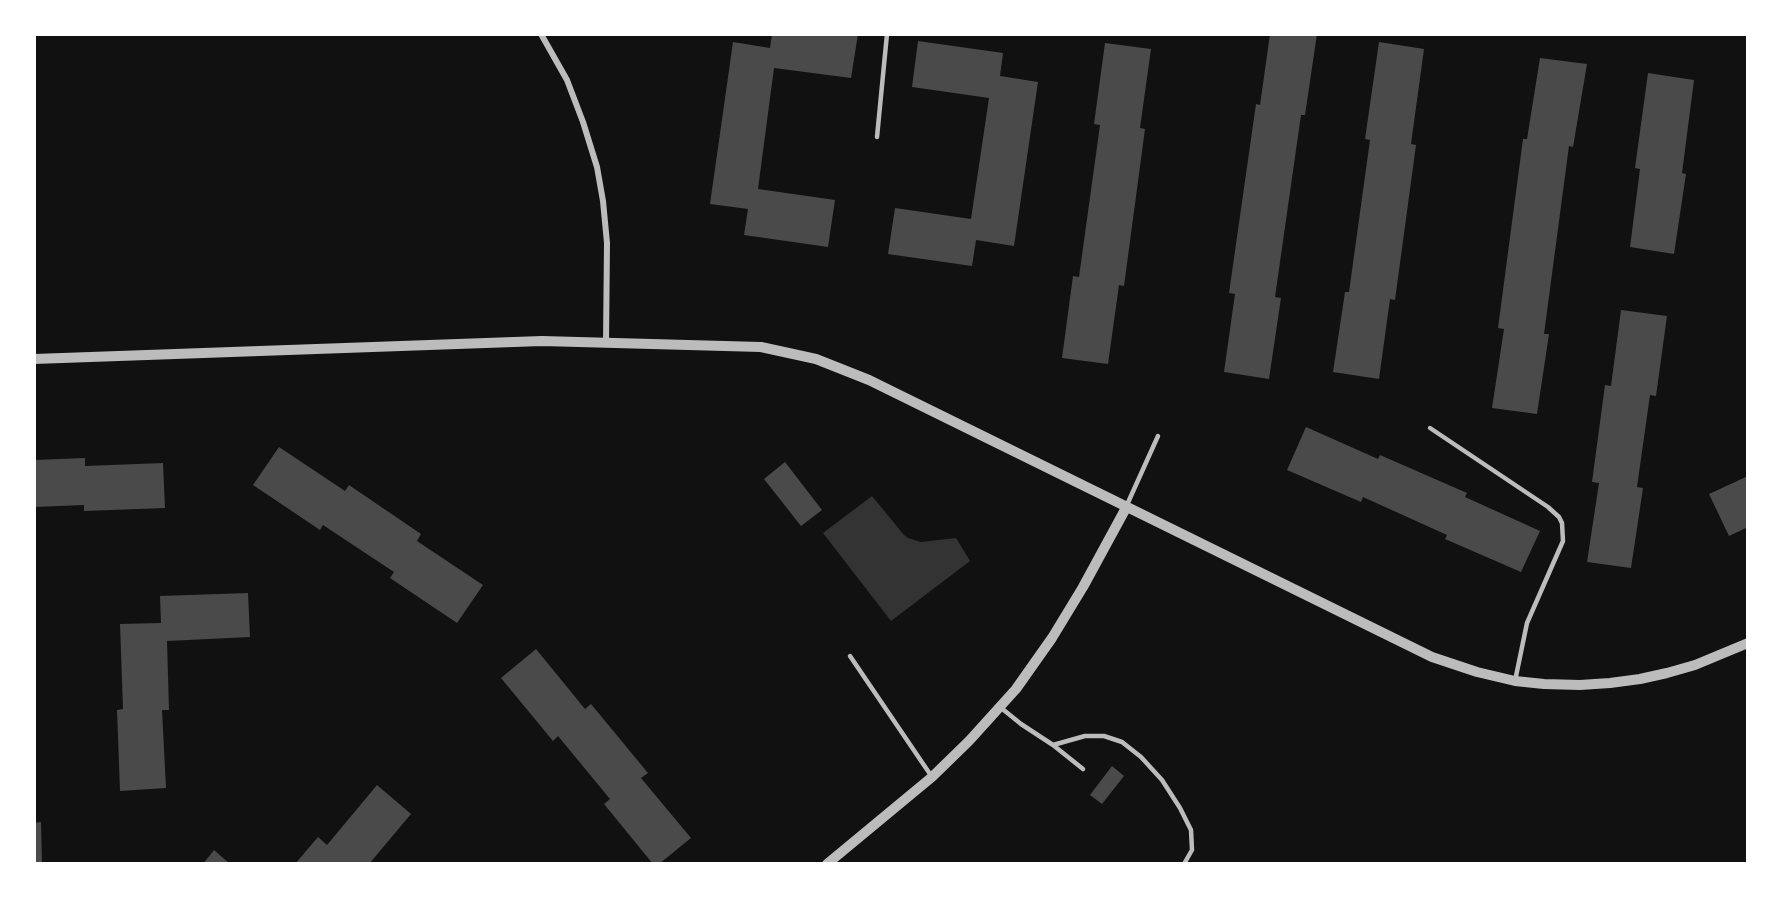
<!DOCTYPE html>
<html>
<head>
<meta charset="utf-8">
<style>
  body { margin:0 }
  #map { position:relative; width:1782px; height:898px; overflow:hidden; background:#111; font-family:Mulish,sans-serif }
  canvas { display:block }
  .frame { position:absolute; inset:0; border:36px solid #fff; pointer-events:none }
</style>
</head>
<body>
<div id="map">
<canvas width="1782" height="898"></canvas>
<div class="frame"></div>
</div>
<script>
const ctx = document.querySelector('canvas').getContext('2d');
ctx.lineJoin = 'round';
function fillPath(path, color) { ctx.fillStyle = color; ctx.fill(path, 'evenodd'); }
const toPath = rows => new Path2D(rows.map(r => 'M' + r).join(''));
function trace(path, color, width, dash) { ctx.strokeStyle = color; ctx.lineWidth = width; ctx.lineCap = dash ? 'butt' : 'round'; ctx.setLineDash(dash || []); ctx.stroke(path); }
const water = toPath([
  [872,496,904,535,908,538,921,542,956,538,970,561,891,621,823,533]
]);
const building = toPath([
  [772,34,858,34,851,78,774,68,758,189,835,200,828,247,744,235,748,209,710,204,733,42,770,48],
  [1270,34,1317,34,1305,115,1301,115,1275,297,1281,298,1269,379,1224,372,1235,294,1229,293,1256,104,1260,105],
  [918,41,1003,53,1000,76,1038,82,1014,246,976,240,972,266,888,254,895,208,971,219,989,98,912,87],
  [1379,42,1424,49,1411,144,1416,145,1395,300,1390,299,1379,379,1333,372,1345,292,1349,292,1370,140,1365,139],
  [1105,43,1151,49,1140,128,1145,129,1124,286,1119,285,1108,364,1062,358,1073,276,1079,277,1100,125,1094,124],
  [1540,58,1587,64,1573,147,1569,146,1544,334,1549,334,1537,414,1492,408,1504,329,1498,328,1523,139,1527,139],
  [1648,73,1694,80,1682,173,1686,174,1674,254,1630,247,1640,169,1635,168],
  [1621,310,1667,316,1656,396,1650,395,1637,487,1643,488,1631,568,1587,562,1599,483,1592,482,1605,385,1611,386],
  [1306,427,1378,459,1380,455,1467,493,1465,497,1540,531,1521,572,1445,539,1447,535,1363,497,1361,502,1287,470],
  [279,447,345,491,349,485,421,534,417,541,483,585,457,623,390,578,394,572,323,525,320,530,253,485],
  [85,458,85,466,163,463,165,508,84,511,84,505,34,507,34,460],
  [785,462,822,510,801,526,764,479],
  [1748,476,1748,527,1729,536,1709,494],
  [248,593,250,637,167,641,169,710,162,710,166,788,120,791,117,710,123,709,120,624,161,623,160,596],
  [536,649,585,709,591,704,648,773,641,778,691,838,659,864,653,864,604,804,610,799,558,736,553,741,501,678],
  [1112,766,1124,776,1102,804,1090,795],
  [377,785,411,814,369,864,295,864,318,837,327,845],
  [41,822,42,864,34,864,34,823],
  [214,850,230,864,203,864]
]);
const service = toPath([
  [877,137,887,34],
  [1430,428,1548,507,1559,517,1562,523,1563,541,1527,623,1515,681],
  [1126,507,1158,436],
  [850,656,932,777],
  [1000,707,1021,724,1053,745,1083,769],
  [1053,745,1085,736,1104,736,1122,742,1141,757,1162,780,1180,808,1191,830,1192,850,1184,864]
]);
const minor = toPath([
  [541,34,567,80,583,122,597,167,603,201,607,243,606,343]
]);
const tertiary = toPath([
  [34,359,542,341,761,347,816,359,869,380,1432,657,1477,672,1515,681,1544,684,1580,685,1610,683,1640,679,1667,673,1695,665,1748,643],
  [827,864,932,777,969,741,1016,689,1052,638,1083,587,1126,508]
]);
fillPath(water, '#333');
fillPath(building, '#4a4a4a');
trace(service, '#bcbcbc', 4.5);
trace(minor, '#bcbcbc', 6);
trace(tertiary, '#bcbcbc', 10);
</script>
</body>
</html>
